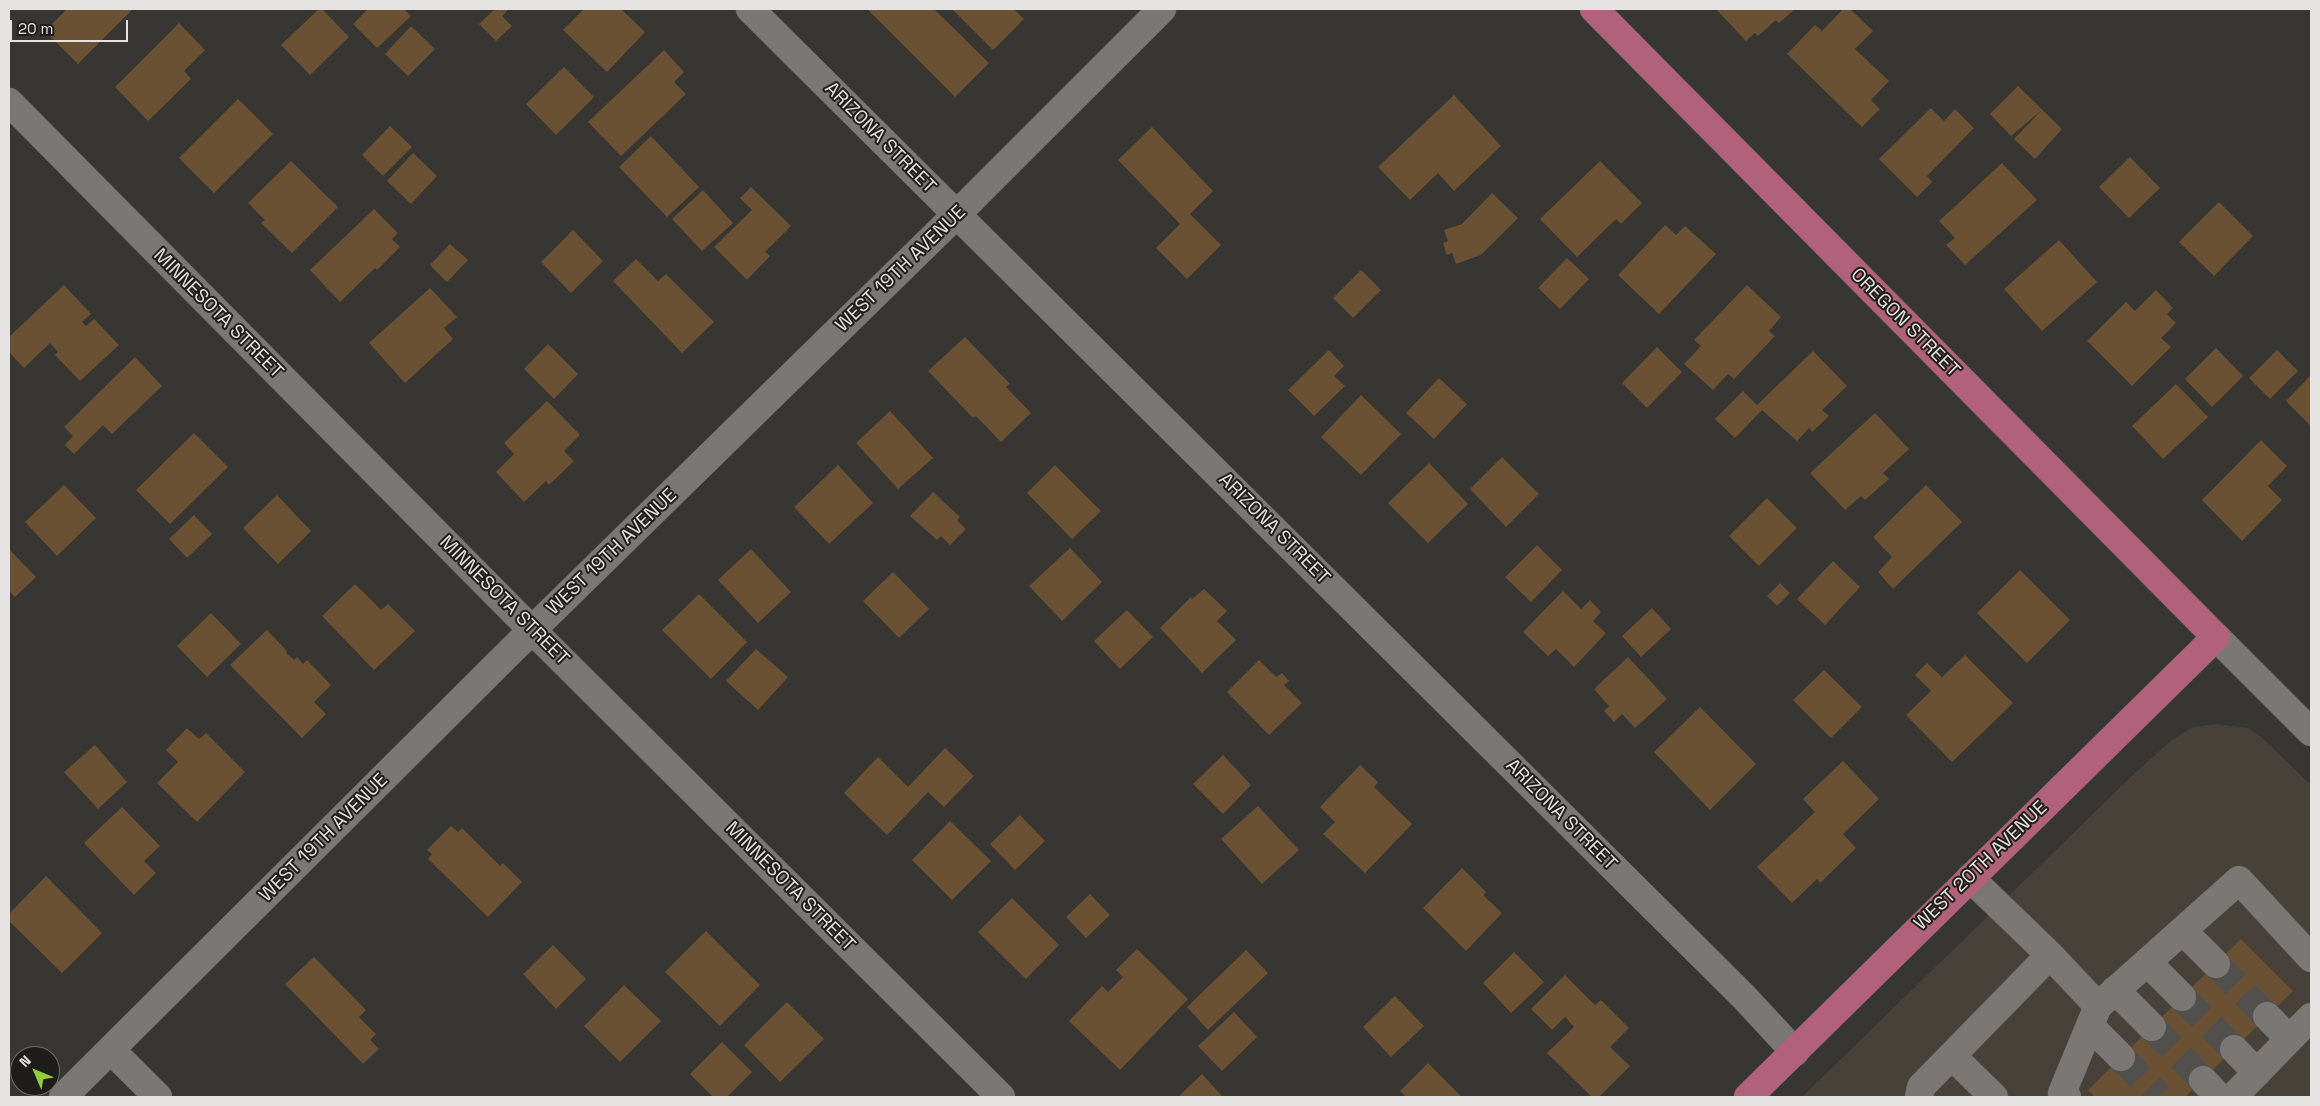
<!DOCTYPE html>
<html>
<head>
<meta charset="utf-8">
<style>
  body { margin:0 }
  #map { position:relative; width:2320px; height:1106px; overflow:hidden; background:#383633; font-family:"Space Grotesk",sans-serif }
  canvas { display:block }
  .frame { position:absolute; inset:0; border:10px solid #e6e4e2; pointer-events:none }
  .north { position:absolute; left:10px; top:1046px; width:50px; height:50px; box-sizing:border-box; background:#1f1d1c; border:1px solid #6f6d6b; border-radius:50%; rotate:315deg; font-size:14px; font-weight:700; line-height:20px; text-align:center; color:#e6e4e2 }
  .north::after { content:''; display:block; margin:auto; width:18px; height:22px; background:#92cd3e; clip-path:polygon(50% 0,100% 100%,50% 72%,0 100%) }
  .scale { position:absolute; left:10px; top:20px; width:118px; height:22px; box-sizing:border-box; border:2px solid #e6e4e2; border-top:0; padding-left:6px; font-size:15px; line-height:18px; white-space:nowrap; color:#e6e4e2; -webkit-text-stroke:4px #1f1d1c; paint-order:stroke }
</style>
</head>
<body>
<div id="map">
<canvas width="2320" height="1106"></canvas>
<div class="frame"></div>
<div class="north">N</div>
<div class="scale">20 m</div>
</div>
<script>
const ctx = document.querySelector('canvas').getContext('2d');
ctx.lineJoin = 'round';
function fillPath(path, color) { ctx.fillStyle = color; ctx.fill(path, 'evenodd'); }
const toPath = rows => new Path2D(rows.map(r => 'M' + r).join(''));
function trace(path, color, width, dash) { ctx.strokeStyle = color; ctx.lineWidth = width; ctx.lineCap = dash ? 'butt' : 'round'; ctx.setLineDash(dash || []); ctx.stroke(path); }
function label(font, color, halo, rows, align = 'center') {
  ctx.font = font + ' "Space Grotesk",sans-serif'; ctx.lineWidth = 4; ctx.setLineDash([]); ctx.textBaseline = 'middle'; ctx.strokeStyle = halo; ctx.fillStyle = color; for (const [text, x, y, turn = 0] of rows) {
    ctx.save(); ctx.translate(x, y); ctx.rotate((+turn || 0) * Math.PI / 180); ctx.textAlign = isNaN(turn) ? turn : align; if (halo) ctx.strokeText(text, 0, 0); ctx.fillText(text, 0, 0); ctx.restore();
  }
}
const built = toPath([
  [2215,724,2248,728,2260,736,2311,785,2311,1097,1802,1097,2137,771,2172,740,2193,727]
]);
const building = toPath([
  [67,9,133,9,78,64,45,31],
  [319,9,322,9,349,37,310,75,281,45],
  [368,9,404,9,411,16,377,48,353,24],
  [495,9,509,9,502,16,512,26,496,41,479,24],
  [584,9,621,9,645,32,607,72,563,30],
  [867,9,934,9,989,63,955,97],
  [952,9,1014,9,1024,19,993,50],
  [1716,9,1795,9,1779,23,1776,20,1758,36,1755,33,1746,41],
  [1843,9,1850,9,1873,31,1855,49,1889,81,1871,100,1880,109,1862,127,1787,54,1815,25,1822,31],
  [179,23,205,50,184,71,191,79,148,121,115,87],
  [411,26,435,49,408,76,385,54],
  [664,50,684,72,674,82,686,94,621,156,588,122],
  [564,67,594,97,556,135,526,104],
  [2018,86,2062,129,2035,159,2014,139,2042,110,2011,136,1990,114],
  [1454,95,1501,146,1454,191,1438,173,1410,200,1378,167],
  [238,99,273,134,214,193,179,158],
  [1931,108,1944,121,1955,109,1974,128,1927,176,1932,182,1917,197,1879,159],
  [390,126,412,147,383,176,362,155],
  [1152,127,1213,191,1190,214,1221,245,1187,279,1156,248,1180,224,1118,160],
  [651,136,699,187,667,217,619,167],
  [413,153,437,176,411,204,387,181],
  [2130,157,2160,188,2129,218,2099,187],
  [291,161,338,207,292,253,261,223,265,220,248,203],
  [1600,161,1642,203,1621,224,1616,219,1577,257,1540,219],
  [2002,163,2037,200,1965,265,1946,245,1955,238,1939,221],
  [751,187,791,226,765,252,770,256,747,280,714,247,752,210,740,198],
  [703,190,733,223,702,251,672,219],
  [1492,193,1518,218,1481,255,1456,264,1452,253,1447,255,1443,243,1448,241,1444,230,1462,224],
  [2219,202,2253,236,2214,276,2179,242],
  [374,209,398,233,392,239,400,247,377,270,375,268,340,302,310,270],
  [1665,225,1676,235,1685,226,1716,254,1659,314,1618,275],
  [573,230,603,261,571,293,541,262],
  [2059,240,2097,282,2042,331,2004,289],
  [450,244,468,260,447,282,430,265],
  [1567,258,1589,279,1560,309,1538,288],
  [636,259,658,281,666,274,714,322,682,353,613,281],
  [1361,270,1381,290,1353,318,1333,298],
  [64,285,91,314,82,322,86,326,94,319,119,345,80,381,55,355,58,352,50,343,24,368,9,352,9,337],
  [1747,285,1781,317,1769,331,1775,336,1734,379,1728,374,1713,390,1684,364,1701,346,1694,340],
  [430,288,457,317,444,328,453,339,405,383,369,343],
  [2156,290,2173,308,2167,314,2176,323,2161,338,2171,347,2132,386,2087,341,2126,302,2135,311],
  [965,337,1010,384,1006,387,1031,413,1001,442,976,416,973,418,928,371],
  [548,344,578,374,554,399,524,369],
  [1657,347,1682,372,1647,408,1622,383],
  [2216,348,2243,376,2212,407,2185,379],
  [1329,350,1344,366,1334,376,1345,386,1314,416,1288,390],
  [2277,350,2298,371,2270,399,2249,378],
  [1813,351,1847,386,1822,410,1829,416,1812,432,1809,428,1797,441,1762,410,1735,438,1715,419,1743,391,1757,405],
  [135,357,162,386,112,434,103,425,74,454,65,445,73,436,64,427],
  [2311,375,2311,426,2286,401],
  [1439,378,1467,404,1434,439,1406,413],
  [2176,384,2208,417,2163,459,2132,426],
  [1361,395,1401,434,1361,475,1321,437],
  [547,401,580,435,564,451,574,461,549,485,546,481,524,502,496,472,514,454,504,443],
  [890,411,933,458,898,489,856,443],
  [1875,413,1909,449,1883,473,1889,479,1865,500,1861,496,1845,510,1810,473],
  [194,433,228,467,170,524,136,490],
  [2261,440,2287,466,2268,486,2282,500,2242,541,2202,500],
  [1502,457,1539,494,1506,527,1470,489],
  [1429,463,1468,504,1428,543,1388,503],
  [838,465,873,503,829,544,794,507],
  [1055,465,1101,511,1072,539,1027,493],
  [64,485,96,518,57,556,25,522],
  [1926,485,1962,522,1893,589,1878,572,1892,557,1873,537],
  [933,492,960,517,957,520,966,529,950,545,941,536,937,540,910,516],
  [277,495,311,531,278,564,243,528],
  [1767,498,1797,528,1759,566,1729,536],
  [194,515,212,534,187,558,169,539],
  [1537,545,1562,570,1531,602,1505,577],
  [1070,548,1102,582,1062,621,1029,586],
  [9,549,36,577,15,597,9,591],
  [751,549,791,592,758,623,718,580],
  [1833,561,1860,587,1825,625,1797,599],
  [2020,570,2070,620,2027,663,1977,613],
  [893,572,929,609,899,638,863,601],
  [1780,583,1790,593,1777,606,1767,596],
  [355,584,381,610,388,604,415,631,374,670,322,616],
  [1204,589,1227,611,1217,621,1236,640,1202,673,1160,628,1191,597,1192,599],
  [1563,591,1581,609,1590,600,1601,612,1593,621,1606,633,1574,667,1556,649,1548,656,1523,632],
  [699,594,747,642,711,679,662,630],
  [1652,608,1671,629,1641,657,1622,636],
  [1127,610,1153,637,1120,669,1094,641],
  [211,613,241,644,207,677,177,646],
  [267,630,287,651,286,653,294,660,297,657,303,664,307,660,331,685,314,702,326,714,302,738,230,665],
  [756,649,788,677,758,710,726,681],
  [1965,655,2013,703,1952,762,1906,715,1931,691,1915,675,1927,663,1942,677],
  [1628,657,1667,699,1635,728,1622,714,1614,722,1604,711,1609,706,1594,689],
  [1259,660,1276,677,1282,673,1289,681,1284,685,1302,703,1269,735,1227,692],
  [1824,670,1862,707,1831,738,1793,700],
  [1700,707,1756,764,1710,810,1654,752],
  [187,728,199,739,206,733,245,772,197,822,157,783,178,762,166,750],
  [95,745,127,782,98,809,64,772],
  [945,748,974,776,944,807,928,792,887,835,844,793,878,757,908,787],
  [1223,755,1251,785,1223,814,1193,784],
  [1843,761,1879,799,1843,834,1856,848,1820,883,1817,879,1792,903,1757,867,1815,812,1803,799],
  [1360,765,1378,782,1374,787,1412,824,1365,873,1323,834,1335,822,1320,807],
  [1258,806,1299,850,1262,884,1221,839],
  [122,807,160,846,144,861,156,873,134,895,84,843],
  [1020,815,1045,841,1015,870,990,844],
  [950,821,991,861,952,900,912,860],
  [451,826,458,832,462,828,500,866,503,863,522,882,488,917,428,859,432,854,427,850],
  [1462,868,1486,892,1483,895,1502,913,1466,951,1423,908],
  [46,876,102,933,62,973,9,921,9,914],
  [1090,894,1110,915,1086,938,1066,917],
  [1012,898,1059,945,1026,979,978,932],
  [706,931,760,985,720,1026,665,972],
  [2241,939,2293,991,2185,1097,2095,1097,2088,1090],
  [553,945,586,979,556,1009,523,974],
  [1137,949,1188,999,1120,1070,1069,1021,1102,986,1108,992,1123,977,1116,970],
  [1246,950,1268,973,1208,1030,1187,1007],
  [1514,952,1544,982,1511,1013,1483,983],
  [314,957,366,1010,359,1017,376,1034,370,1040,379,1049,363,1064,285,984],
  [1565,975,1595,1005,1601,1000,1629,1028,1610,1047,1630,1066,1599,1097,1592,1097,1547,1053,1574,1027,1565,1017,1552,1030,1531,1009],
  [624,985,661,1021,620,1062,584,1026],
  [1395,996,1424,1026,1391,1057,1363,1027],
  [787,1002,824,1039,780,1082,744,1045],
  [1234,1012,1257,1037,1222,1071,1198,1046],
  [722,1042,752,1072,727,1097,713,1097,690,1074],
  [1428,1063,1462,1097,1406,1097,1400,1091],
  [1202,1074,1223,1097,1178,1097]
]);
const minorTunnel = toPath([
  [2216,964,2267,1016],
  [2182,997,2234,1049],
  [2152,1027,2203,1080],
  [2121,1057,2159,1097]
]);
const minor = toPath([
  [750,9,1744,997,1795,1052],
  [9,102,532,630,1001,1097],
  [2216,637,2311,732],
  [1970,878,2050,955,2098,1006],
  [2183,931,2216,964],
  [2147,962,2182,997],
  [2115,990,2152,1027],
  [2267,1016,2289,1039],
  [2090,1026,2121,1057],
  [2234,1049,2257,1073],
  [111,1050,158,1097],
  [1952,1056,1994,1097],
  [2203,1080,2219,1097],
  [63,1097,532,630,957,214,1162,9],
  [1919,1097,1921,1087,2050,955],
  [2067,1097,2062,1093,2098,1006,2239,880,2311,958],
  [2233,1097,2311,1017]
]);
const major = toPath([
  [1594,9,2216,637,1748,1097]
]);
const streetNames = [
  ["ARIZONA STREET",880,138,45],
  ["WEST 19TH AVENUE",901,269,-44],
  ["MINNESOTA STREET",218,314,45],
  ["OREGON STREET",1905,323,45],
  ["ARIZONA STREET",1274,529,45],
  ["WEST 19TH AVENUE",612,552,-44],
  ["MINNESOTA STREET",504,601,45],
  ["ARIZONA STREET",1561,815,45],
  ["WEST 19TH AVENUE",324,838,-45],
  ["WEST 20TH AVENUE",1981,866,-44],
  ["MINNESOTA STREET",790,887,45]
];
fillPath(built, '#484139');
fillPath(building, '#6b5133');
trace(minorTunnel, '#52504d', 28, [28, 14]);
trace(minor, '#575552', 29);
trace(major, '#575552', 29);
trace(minor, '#7a7774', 28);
trace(major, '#b2617d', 28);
label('19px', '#e6e4e2', '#1f1d1c', streetNames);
</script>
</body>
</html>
